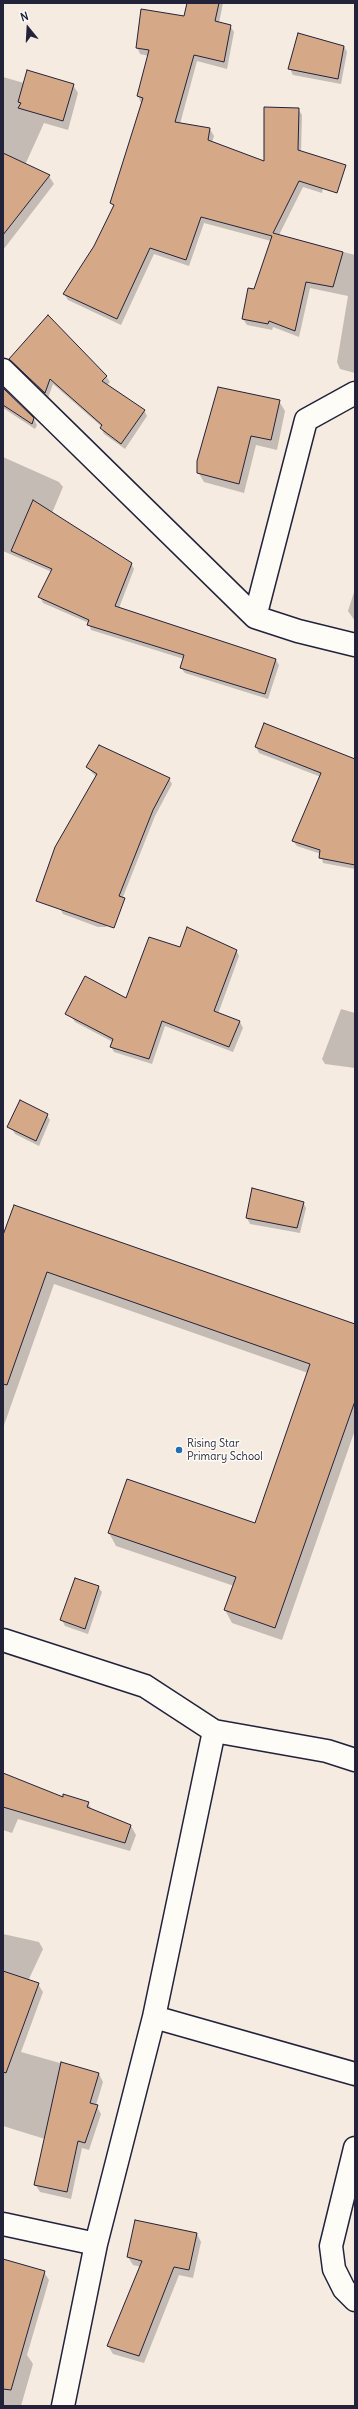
<!DOCTYPE html>
<html>
<head>
<meta charset="utf-8">
<style>
  body { margin:0 }
  #map { position:relative; width:358px; height:2409px; overflow:hidden; background:#f5ebe1; font-family:Delius,sans-serif }
  canvas { display:block }
  .frame { position:absolute; inset:0; border:4px solid #22223b; pointer-events:none }
  .north { position:absolute; left:8px; top:8px; width:40px; height:40px; -webkit-text-stroke:3px #fdfcf7; paint-order:stroke; rotate:342deg; font-size:11px; font-weight:700; line-height:16px; text-align:center; color:#22223b }
  .north::after { content:''; display:block; margin:auto; width:14px; height:18px; background:#22223b; clip-path:polygon(50% 0,100% 100%,50% 72%,0 100%) }
</style>
</head>
<body>
<div id="map">
<canvas width="358" height="2409"></canvas>
<div class="frame"></div>
<div class="north">N</div>
</div>
<script>
const ctx = document.querySelector('canvas').getContext('2d');
ctx.lineJoin = 'round';
function fillPath(path, color) { ctx.fillStyle = color; ctx.fill(path, 'evenodd'); }
const toPath = rows => new Path2D(rows.map(r => 'M' + r).join(''));
function trace(path, color, width, dash) { ctx.strokeStyle = color; ctx.lineWidth = width; ctx.lineCap = dash ? 'butt' : 'round'; ctx.setLineDash(dash || []); ctx.stroke(path); }
function label(font, color, halo, rows, align = 'center') {
  ctx.font = font + ' Delius,sans-serif'; ctx.lineWidth = 3; ctx.setLineDash([]); ctx.textBaseline = 'middle'; ctx.strokeStyle = halo; ctx.fillStyle = color; for (const [text, x, y, turn = 0] of rows) {
    ctx.save(); ctx.translate(x, y); ctx.rotate((+turn || 0) * Math.PI / 180); ctx.textAlign = isNaN(turn) ? turn : align; if (halo) ctx.strokeText(text, 0, 0); ctx.fillText(text, 0, 0); ctx.restore();
  }
}
const shadow = toPath([
  [188,3,223,3,219,23,230,26,234,32,227,69,197,61,180,124,210,129,214,136,212,142,265,162,298,109,302,115,301,152,327,165,322,193,303,187,279,235,355,255,355,373,340,369,337,362,348,296,310,288,299,337,273,327,272,330,247,325,243,319,255,291,271,241,204,223,189,266,154,254,121,325,68,300,64,294,95,246,114,207,112,203,141,103,138,96,149,56,140,54,137,47,185,17],
  [298,34,344,46,347,52,341,84,293,75,290,69],
  [3,77,24,83,73,85,78,93,68,130,44,123,25,165,49,176,54,184,3,250],
  [16,364,106,376,110,382,107,385,144,410,147,416,125,449,104,434,101,428,102,427,53,384,48,398],
  [3,389,34,419,37,425,35,429,3,408],
  [279,401,285,411,277,450,256,445,244,493,204,482,198,472],
  [3,457,59,482,63,487,52,513,131,563,134,569,119,608,276,660,279,665,268,699,185,673,181,668,184,659,91,630,89,623,43,603,40,597,52,572,3,551],
  [355,589,355,621,348,611],
  [256,747,344,756,339,784,259,753],
  [87,767,169,779,172,784,155,816,117,912,106,927,98,927,63,914,60,909,96,777],
  [355,798,355,869,323,863,321,854,297,846,293,841],
  [181,949,236,950,239,956,218,1014,240,1022,243,1028,233,1052,165,1026,152,1064,114,1052,111,1047,113,1042,75,1022,71,1016,127,999],
  [341,1009,355,1013,355,1068,325,1064,322,1059],
  [47,1115,50,1120,39,1146,15,1134,12,1129],
  [303,1202,306,1208,300,1233,250,1224,247,1218],
  [3,1238,355,1325,355,1430,282,1640,232,1623,225,1610,234,1586,116,1546,109,1533,255,1524,308,1373,54,1284,3,1428],
  [98,1587,102,1592,88,1634,65,1626,62,1620],
  [3,1774,63,1798,88,1803,92,1810,131,1826,136,1835,130,1851,18,1819,12,1833,3,1830],
  [3,1934,39,1942,43,1949,28,1981,38,1984,43,1992,21,2052,99,2074,103,2082,96,2105,101,2114,89,2150,82,2148,71,2199,40,2192,35,2184,45,2139,3,2126],
  [197,2234,201,2242,193,2278,179,2275,144,2363,113,2354,108,2346,141,2267,133,2265,128,2257],
  [3,2260,44,2272,49,2280,27,2355,33,2364,21,2406,3,2406]
]);
const building = toPath([
  [187,3,219,3,215,21,231,25,224,62,194,55,175,122,210,128,208,140,264,161,264,107,299,108,298,150,346,165,337,193,299,181,273,233,343,252,333,287,306,282,295,331,269,321,268,324,242,319,248,288,254,289,272,236,201,217,186,260,150,248,117,319,63,294,94,246,114,205,110,203,143,98,137,96,149,50,136,48,141,9,184,16,187,3],
  [298,33,344,46,338,79,288,69,298,33],
  [27,70,74,84,63,121,18,108,21,103,18,102,27,70],
  [3,153,50,175,3,235,3,153],
  [48,315,107,376,102,381,145,410,121,444,100,428,102,425,50,379,45,393,9,359,48,315],
  [218,387,280,400,271,440,251,436,239,484,197,473,197,461,218,387],
  [3,388,34,418,32,424,3,405,3,388],
  [33,500,132,563,115,606,276,659,265,694,180,668,184,655,87,625,89,620,38,597,52,569,11,551,33,500],
  [264,723,355,759,355,865,319,858,320,850,292,841,321,773,255,747,264,723],
  [99,745,170,778,153,810,119,896,125,898,114,928,36,901,55,847,97,774,86,767,99,745],
  [187,927,237,950,214,1011,240,1021,229,1047,162,1021,149,1059,110,1047,113,1039,65,1014,85,976,126,998,149,937,180,947,187,927],
  [20,1100,48,1114,36,1141,7,1127,20,1100],
  [252,1188,304,1202,297,1228,246,1218,252,1188],
  [14,1205,355,1324,355,1401,275,1628,224,1610,236,1577,108,1533,127,1479,255,1523,310,1364,47,1272,7,1385,3,1384,3,1235,14,1205],
  [75,1578,99,1586,85,1629,60,1620,75,1578],
  [3,1773,63,1797,63,1794,89,1802,87,1807,131,1825,125,1843,3,1807,3,1773],
  [3,1971,39,1983,6,2073,3,2072,3,1971],
  [61,2062,99,2073,90,2103,98,2105,85,2143,78,2141,67,2192,34,2185,61,2062],
  [135,2220,197,2233,189,2270,174,2267,139,2356,107,2346,142,2261,127,2257,135,2220],
  [3,2259,45,2271,11,2390,3,2389,3,2259]
]);
const street = toPath([
  [3,370,255,617,298,631,355,645],
  [255,617,306,420,355,393],
  [3,1640,145,1686,214,1731,327,1751,355,1760],
  [154,2017,355,2074],
  [355,2148,331,2246,334,2269,344,2289,355,2300],
  [3,2224,96,2244],
  [63,2406,96,2244,154,2017,214,1731]
]);
const markers = [
  [179,1450,4,"#1f6fb2"]
];
const poiNames = [
  ["Rising Star",187,1444],
  ["Primary School",187,1457]
];
fillPath(shadow, '#0003');
fillPath(building, '#d5a987');
trace(building, '#22223b', 1);
trace(street, '#22223b', 25);
trace(street, '#fdfcf7', 22);
for (const [x, y, r, color] of markers) { const dot = new Path2D(); dot.arc(x, y, r, 0, 2 * Math.PI); ctx.fillStyle = color; ctx.fill(dot); trace(dot, '#fdfcf7', 1.5); }
label('11px', '#22223b', '#fdfcf7', poiNames, 'left');
</script>
</body>
</html>
